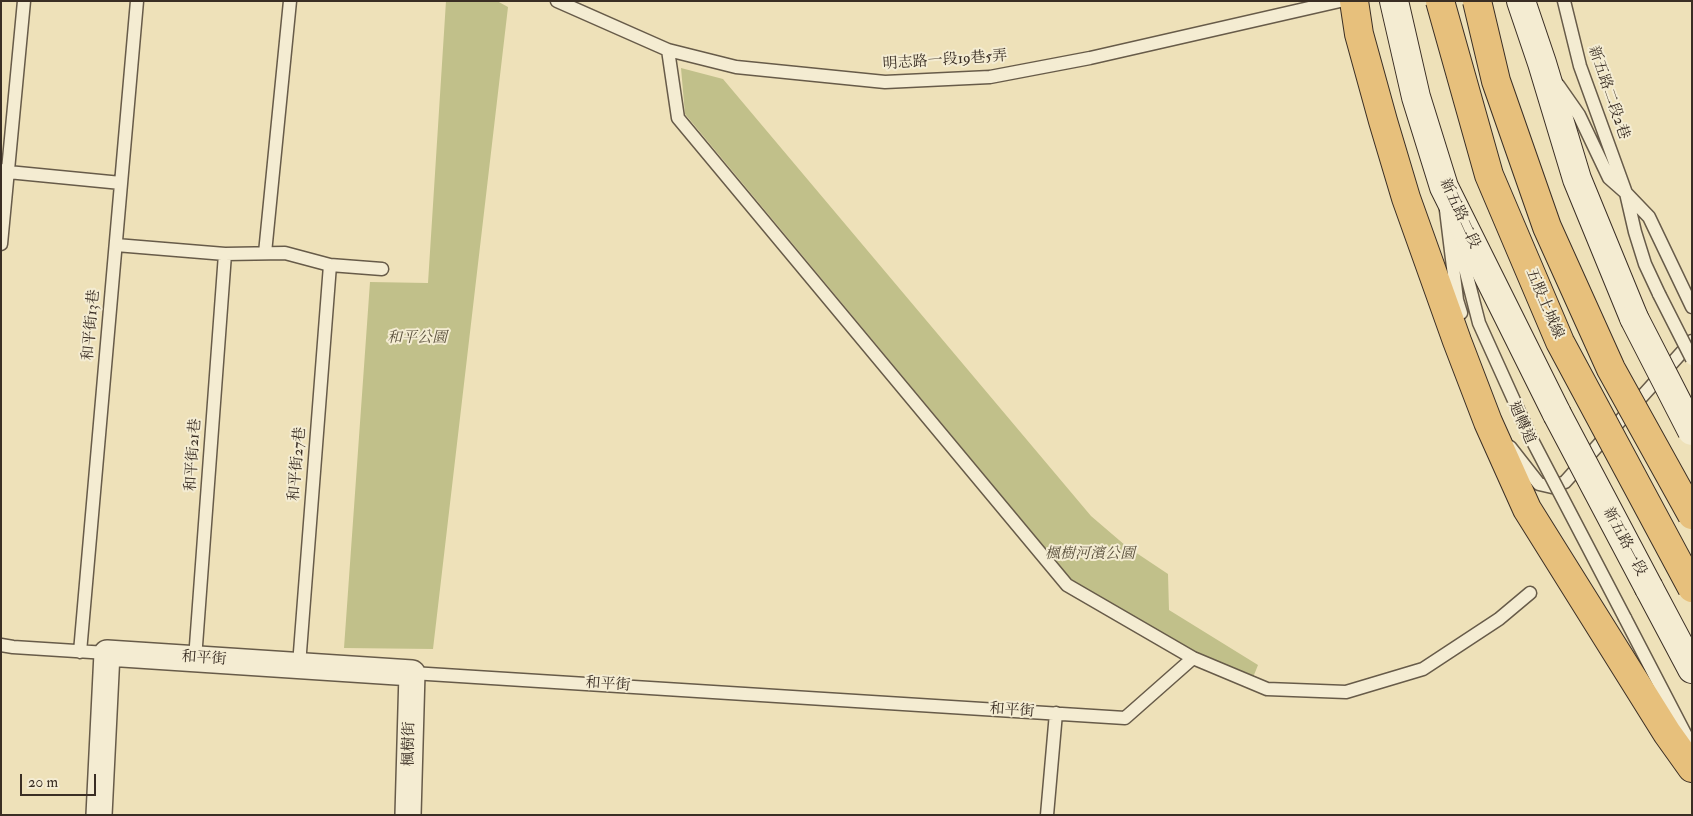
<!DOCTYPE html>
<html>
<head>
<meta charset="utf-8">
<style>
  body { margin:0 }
  #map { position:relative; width:1693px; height:816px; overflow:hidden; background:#eee1b9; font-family:"IM FELL Double Pica",serif }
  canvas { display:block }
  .frame { position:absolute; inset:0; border:2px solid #3a2e24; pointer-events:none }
  .scale { position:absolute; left:20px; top:774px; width:76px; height:22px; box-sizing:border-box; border:2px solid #3a2e24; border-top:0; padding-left:6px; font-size:15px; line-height:18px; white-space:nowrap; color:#3a2e24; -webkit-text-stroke:4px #f4ecd2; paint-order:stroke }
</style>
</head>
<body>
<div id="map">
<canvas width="1693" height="816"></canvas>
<div class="frame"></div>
<div class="scale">20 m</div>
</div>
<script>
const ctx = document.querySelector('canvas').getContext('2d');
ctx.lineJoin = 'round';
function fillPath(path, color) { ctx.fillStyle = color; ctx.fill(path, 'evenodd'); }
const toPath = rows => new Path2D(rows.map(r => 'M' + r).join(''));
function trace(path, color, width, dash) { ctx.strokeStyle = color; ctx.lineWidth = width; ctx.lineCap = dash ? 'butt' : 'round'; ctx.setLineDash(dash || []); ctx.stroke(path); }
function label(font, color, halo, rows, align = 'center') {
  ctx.font = font + ' "IM FELL Double Pica","Noto Serif TC",serif'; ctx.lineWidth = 4; ctx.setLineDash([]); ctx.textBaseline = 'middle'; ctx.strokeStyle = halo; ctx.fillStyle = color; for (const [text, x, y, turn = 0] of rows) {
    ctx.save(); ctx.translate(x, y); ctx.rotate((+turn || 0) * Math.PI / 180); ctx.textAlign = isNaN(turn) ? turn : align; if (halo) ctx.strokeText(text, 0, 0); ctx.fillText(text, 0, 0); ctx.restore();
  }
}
const green = toPath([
  [446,1,497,1,508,7,433,649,344,648,370,282,428,283],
  [681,68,723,79,1091,516,1126,546,1168,574,1169,610,1258,665,1252,680,1200,659,1071,579,685,114]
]);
const service = toPath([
  [557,1,668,50,736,67,885,82,990,77,1090,58,1340,1],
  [1564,1,1580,66,1626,193,1635,232,1645,264,1659,294],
  [668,50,678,118,1067,585,1193,658,1267,689,1346,692,1423,669,1499,619,1530,593],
  [1558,85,1579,115,1609,178,1626,193,1649,217,1692,307],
  [1,170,8,172,121,183],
  [1446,210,1457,300,1461,313],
  [1456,233,1479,323,1531,438],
  [1,244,24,1],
  [116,245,225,254,285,253,330,265,382,269],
  [265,253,290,1],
  [1510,447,1539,484,1552,487,1565,482,1692,341],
  [1625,618,1692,747],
  [1,645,13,647,107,653],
  [80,652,137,1],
  [195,659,225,254],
  [299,665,330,265],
  [412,673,1125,718,1193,658],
  [1047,815,1056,713]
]);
const minor = toPath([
  [99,815,107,653,412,673,408,815]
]);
const secondary = toPath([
  [1394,1,1416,97,1444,187,1557,414],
  [1521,1,1542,63,1577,179,1634,318],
  [1649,588,1692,669]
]);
const motorway = toPath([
  [1354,1,1359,34,1383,121,1406,198,1457,341,1488,422,1527,509,1667,733,1692,768]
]);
const serviceBridge = toPath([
  [1659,294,1692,359],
  [1531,438,1625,618]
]);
const secondaryBridge = toPath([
  [1634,318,1692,431],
  [1557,414,1649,588]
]);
const trunkBridge = toPath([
  [1440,1,1489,175,1560,342,1692,588],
  [1477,1,1496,81,1547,227,1611,369,1692,515]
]);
const streetNames = [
  ["明志路一段19巷5弄",945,61,-4],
  ["新五路二段2巷",1608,93,71],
  ["新五路二段",1459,214,65],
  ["五股土城線",1544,304,67],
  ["和平街13巷",92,325,-85],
  ["迴轉道",1521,423,66],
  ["和平街21巷",194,455,-86],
  ["和平街27巷",298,464,-85],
  ["新五路一段",1624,542,62],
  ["和平街",204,659,4],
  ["和平街",608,685,4],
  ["和平街",1012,711,4],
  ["楓樹街",410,744,-89]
];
const parkNames = [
  ["和平公園",417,339],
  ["楓樹河濱公園",1090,555]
];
fillPath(green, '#c1c08a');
trace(service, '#675b49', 15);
trace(minor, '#675b49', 28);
trace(secondary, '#3a2e24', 30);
trace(motorway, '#3a2e24', 30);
trace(service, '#f4ecd2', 12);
trace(minor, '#f4ecd2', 25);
trace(secondary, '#f4ecd2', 28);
trace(motorway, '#e7c07c', 28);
trace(serviceBridge, '#675b49', 15, []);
trace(secondaryBridge, '#3a2e24', 30, []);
trace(trunkBridge, '#3a2e24', 30, []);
trace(serviceBridge, '#f4ecd2', 12);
trace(secondaryBridge, '#f4ecd2', 28);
trace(trunkBridge, '#e7c07c', 28);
label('15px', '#3a2e24', '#f4ecd2', streetNames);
label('italic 15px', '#5c523e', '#f4ecd2', parkNames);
</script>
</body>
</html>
